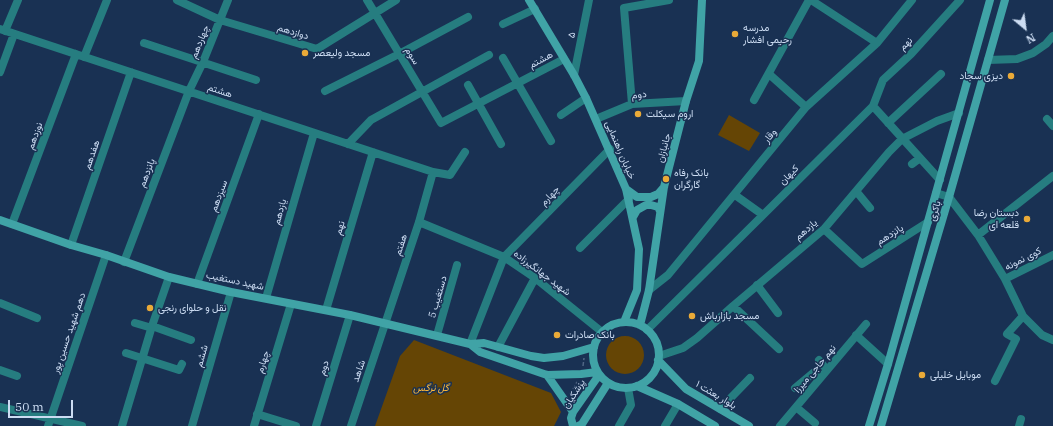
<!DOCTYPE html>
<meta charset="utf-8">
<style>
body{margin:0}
#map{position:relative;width:1053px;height:426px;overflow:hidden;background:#193153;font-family:"IBM Plex Serif",serif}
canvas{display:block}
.north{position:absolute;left:1005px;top:8px;width:40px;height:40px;-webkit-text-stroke:3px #193153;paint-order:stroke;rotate:151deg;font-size:11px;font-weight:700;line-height:16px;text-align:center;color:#ccdcf2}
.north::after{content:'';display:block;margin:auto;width:14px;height:18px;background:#ccdcf2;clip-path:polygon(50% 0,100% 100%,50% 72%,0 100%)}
.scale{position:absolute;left:8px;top:400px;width:65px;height:18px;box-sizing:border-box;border:2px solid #ccdcf2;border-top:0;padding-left:5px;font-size:12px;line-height:14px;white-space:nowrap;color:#ccdcf2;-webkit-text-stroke:3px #193153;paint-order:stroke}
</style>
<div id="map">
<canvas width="1053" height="426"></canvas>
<div class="north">N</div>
<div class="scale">50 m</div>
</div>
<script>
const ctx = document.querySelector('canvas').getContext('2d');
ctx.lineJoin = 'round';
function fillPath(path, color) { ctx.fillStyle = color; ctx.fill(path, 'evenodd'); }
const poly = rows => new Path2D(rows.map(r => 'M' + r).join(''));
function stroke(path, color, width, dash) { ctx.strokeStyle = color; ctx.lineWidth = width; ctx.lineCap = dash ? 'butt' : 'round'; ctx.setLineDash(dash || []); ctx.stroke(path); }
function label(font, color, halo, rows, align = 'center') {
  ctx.font = font + ' "IBM Plex Serif",Vazirmatn,serif'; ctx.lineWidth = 3; ctx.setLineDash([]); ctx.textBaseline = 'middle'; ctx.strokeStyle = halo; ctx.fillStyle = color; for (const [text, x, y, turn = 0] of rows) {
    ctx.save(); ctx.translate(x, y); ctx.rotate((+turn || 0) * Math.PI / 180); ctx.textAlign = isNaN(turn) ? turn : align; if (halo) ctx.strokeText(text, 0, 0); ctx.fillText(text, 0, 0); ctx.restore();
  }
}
fillPath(poly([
 [729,115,760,133,749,151,718,135],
 '606 355a19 19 0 1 1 38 0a19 19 0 1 1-38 0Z',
 [414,340,551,393,561,412,554,426,375,426,400,356]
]), '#654505');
stroke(poly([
 [583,366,584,358],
 [570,394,577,382]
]), '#506684', 1.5, [4, 2]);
stroke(poly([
 [177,0,220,20,317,49,396,0],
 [367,0,441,123,564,59],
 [811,0,877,43],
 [503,24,535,9],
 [0,29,433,172,450,175,465,152],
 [5,31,18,0],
 [144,43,256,80],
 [84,57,107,0],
 [503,58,551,141],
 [988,60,1017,59,1033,53,1046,44,1053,36],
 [0,72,14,34],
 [769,74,806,107],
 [574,75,589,0],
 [468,85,501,144],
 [325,91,399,54,468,17],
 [754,100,809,0],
 [632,104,624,8,669,0],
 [873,106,940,180],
 [561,115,586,98],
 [596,119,632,104,686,101],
 [1047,119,1053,126],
 [888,123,941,74],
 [348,144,371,120,489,55],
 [912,164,920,158],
 [856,191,870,208],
 [936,193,949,197,978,235,1005,279,1023,316,1042,335,1053,340],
 [735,195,763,215],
 [419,222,504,257,535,278,602,332],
 [12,224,76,54],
 [824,229,862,264,928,222],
 [978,235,1053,176],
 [71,245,131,72],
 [580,248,629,199],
 [124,262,189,91,203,62,228,0],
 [1005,279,1053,255],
 [197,284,259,114],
 [757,285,778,313],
 [649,290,668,275,806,107,877,43,912,0],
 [266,298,314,133],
 [0,303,37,318],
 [733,306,779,349],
 [326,310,373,152],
 [135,323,152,328],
 [152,326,191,340],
 [647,330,873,106,883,80,911,54,960,0],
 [437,335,457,265],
 [856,335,888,364],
 [470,344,504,257,610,149],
 [498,347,535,278],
 [126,353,179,370,182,364],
 [659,356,683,348,697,338,733,306,824,229,889,152,902,139,937,121,959,113],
 [819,360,827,370],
 [0,370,17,376],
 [995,381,1016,339,1007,334,1023,316],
 [795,388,813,373,819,379],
 [0,407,82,426],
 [796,407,815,423],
 [720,409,750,378],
 [257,414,296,426],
 [48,426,106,255],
 [122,426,152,326,169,277],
 [192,426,231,292],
 [254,426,291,304],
 [316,426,350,315],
 [351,426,419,222,433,172],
 [619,426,631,405,628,388],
 [665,426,678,404],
 [780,426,866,324],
 [1019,426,1021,419]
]), '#267d80', 8);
stroke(poly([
 [529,0,574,75,586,98,626,189,639,249,637,290,624,322],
 [626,189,637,197,651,197,658,194,664,187],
 [633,217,637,210,646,205,651,205,658,207,660,211],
 [0,220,71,245,106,255,169,277,231,292,350,315,470,344,484,343,531,356,544,358,563,356,594,347],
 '593 355a33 33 0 1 1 66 0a33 33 0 1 1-66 0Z',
 [640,325,649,290,664,187,686,101,699,61,702,0],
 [470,344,480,352,547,375,581,374,597,372],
 [658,360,686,389,749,426],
 [547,375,573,412],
 [637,386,678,404,715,426],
 [573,426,571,418,573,412,599,375],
 [578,426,582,424,608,383],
 [869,426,888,364,990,0],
 [881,426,949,197,1005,0]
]), '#40a3a6', 8);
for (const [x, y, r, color] of [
 [735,34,4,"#eaaa38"],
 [305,53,4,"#eaaa38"],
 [1011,76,4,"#eaaa38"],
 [638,114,4,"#eaaa38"],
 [666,179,4,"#eaaa38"],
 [1027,219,4,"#eaaa38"],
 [150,308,4,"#eaaa38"],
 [692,316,4,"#eaaa38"],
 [557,335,4,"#eaaa38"],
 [922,375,4,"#eaaa38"]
]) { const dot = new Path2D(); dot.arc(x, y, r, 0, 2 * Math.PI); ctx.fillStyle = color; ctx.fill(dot); stroke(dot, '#193153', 1.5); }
label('10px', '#ccdcf2', '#193153', [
 ["مدرسه",743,28],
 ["رحیمی افشار",743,40],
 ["مسجد ولیعصر",313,53],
 ["دیزى سجاد",1003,76,"right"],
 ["اروم سیکلت",646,114],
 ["بانک رفاه",674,173],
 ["گارگران",674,185],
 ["دبستان رضا",1019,213,"right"],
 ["قلعه ای",1019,225,"right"],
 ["نقل و حلوای رنجی",158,308],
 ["مسجد بازارباش",700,316],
 ["بانک صادرات",565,335],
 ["موبایل خلیلی",930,375]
], 'left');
label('10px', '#ccdcf2', '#193153', [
 ["دوازدهم",293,32,17],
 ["۵",572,35,-79],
 ["چهاردهم",200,42,-68],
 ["نهم",906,44,-45],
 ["سوم",412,56,59],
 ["هشتم",541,60,-28],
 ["هشتم",220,91,18],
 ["دوم",639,95,-7],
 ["نوزدهم",35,136,-70],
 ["وقار",770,136,-51],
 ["جانبازان",664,148,-75],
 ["خیابان راهنمایی",620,150,67],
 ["هفدهم",92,155,-71],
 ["پانزدهم",147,173,-69],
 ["کیهان",789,175,-45],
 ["سیزدهم",219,196,-70],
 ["چهارم",550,196,-46],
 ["باکری",935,211,-73],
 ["یازدهم",280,212,-74],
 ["نهم",340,228,-73],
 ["یازدهم",806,230,-41],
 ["پانزدهم",890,235,-32],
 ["هفتم",401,245,-72],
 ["کوی نمونه",1023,259,-27],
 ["شهید جهانگیرزاده",542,273,37],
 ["شهید دستغیب",235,281,12],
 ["دستغیب 5",438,297,-74],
 ["دهم شهید حسین پور",69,333,-71],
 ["ششم",202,356,-74],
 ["چهارم",263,362,-73],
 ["دوم",324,368,-73],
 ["نهم حاجی میرزا",815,369,-50],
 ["شاهد",359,371,-71],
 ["پزشکیان",574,394,-57],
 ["بلوار بعثت ۱",716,395,31]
]);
label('italic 10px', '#feb93c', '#193153', [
 ["گل نرگس",431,388]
]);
</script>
